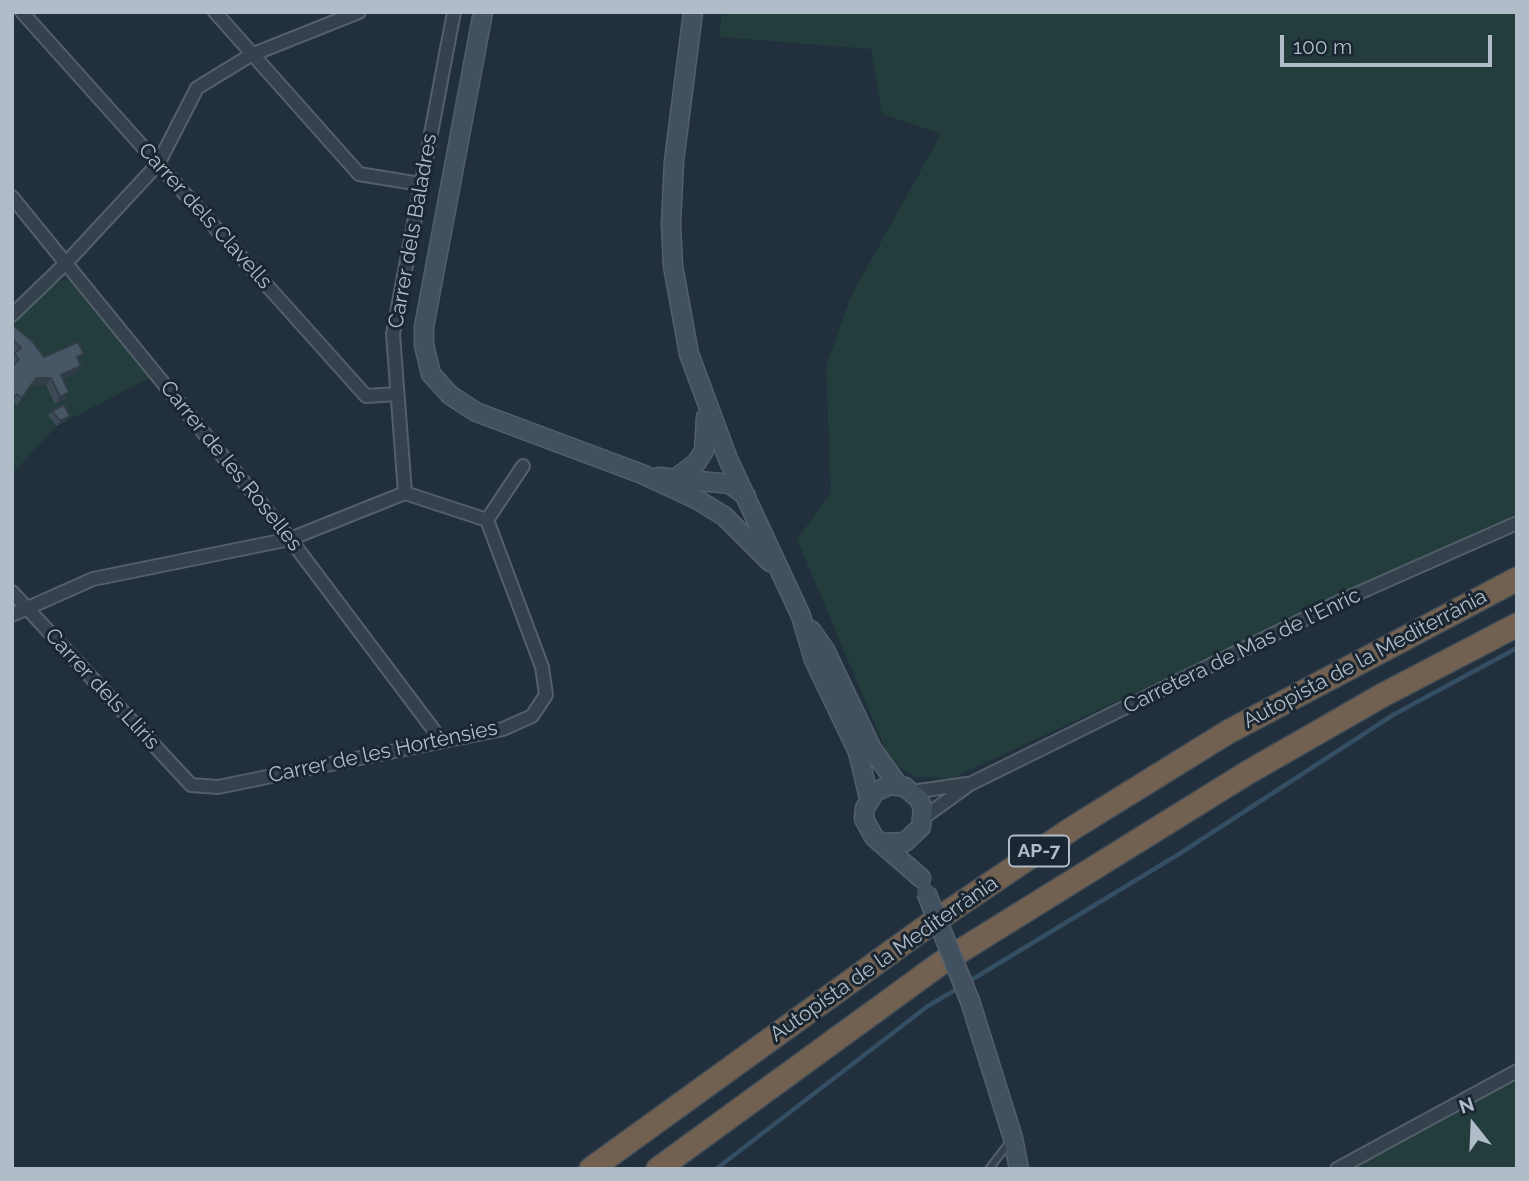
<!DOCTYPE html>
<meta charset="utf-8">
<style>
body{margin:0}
#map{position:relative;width:1529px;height:1181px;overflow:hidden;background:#21303c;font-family:Raleway,sans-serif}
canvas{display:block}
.frame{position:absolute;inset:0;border:14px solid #b0bcc8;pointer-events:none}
.north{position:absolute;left:1438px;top:1090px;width:70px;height:70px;-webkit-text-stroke:5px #1a2631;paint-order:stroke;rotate:342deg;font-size:19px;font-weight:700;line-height:28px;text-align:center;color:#b0bcc8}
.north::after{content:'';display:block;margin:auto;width:24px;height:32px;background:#b0bcc8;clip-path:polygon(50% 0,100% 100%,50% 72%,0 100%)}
.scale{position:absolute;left:1280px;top:35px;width:212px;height:32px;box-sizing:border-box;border:4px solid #b0bcc8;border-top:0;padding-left:9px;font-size:21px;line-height:24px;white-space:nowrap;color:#b0bcc8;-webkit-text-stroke:5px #1a2631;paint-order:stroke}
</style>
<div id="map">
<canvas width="1529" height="1181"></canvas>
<div class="frame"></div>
<div class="north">N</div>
<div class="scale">100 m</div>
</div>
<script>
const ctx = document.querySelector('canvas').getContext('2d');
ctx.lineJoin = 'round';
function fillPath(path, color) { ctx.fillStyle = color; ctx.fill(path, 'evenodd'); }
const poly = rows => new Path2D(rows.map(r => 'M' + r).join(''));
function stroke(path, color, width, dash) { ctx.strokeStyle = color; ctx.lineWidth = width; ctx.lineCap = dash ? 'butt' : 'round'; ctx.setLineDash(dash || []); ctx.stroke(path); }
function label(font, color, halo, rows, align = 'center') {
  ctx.font = font + ' Raleway,sans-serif'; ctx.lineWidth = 6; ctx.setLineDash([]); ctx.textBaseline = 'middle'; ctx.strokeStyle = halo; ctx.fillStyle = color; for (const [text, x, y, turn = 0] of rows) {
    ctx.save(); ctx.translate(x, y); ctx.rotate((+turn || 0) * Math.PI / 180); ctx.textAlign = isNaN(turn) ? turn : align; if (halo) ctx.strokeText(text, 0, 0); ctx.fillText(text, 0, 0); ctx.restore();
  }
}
fillPath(poly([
 [722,12,1517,12,1517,514,953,778,914,777,890,760,797,539,831,493,826,366,851,296,941,134,882,114,871,49,719,37],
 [63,280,71,281,151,377,57,426,12,474,12,324,56,282],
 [1517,1074,1517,1169,1333,1169]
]), '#233d3d');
stroke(poly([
 [968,982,1179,854,1393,715,1517,648],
 [716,1169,928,1006,960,987]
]), '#344e64', 4.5);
const service = poly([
 [989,1169,1009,1143]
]);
const minor = poly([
 [22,12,366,396,397,394],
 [215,12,359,174,420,184],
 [12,197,290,539,442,741],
 [12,315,67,262,158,164,197,88,251,55,359,12],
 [405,493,393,334,454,12],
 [487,520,523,466],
 [12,592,191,785,218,787,503,729,532,716,546,695,542,667,487,520],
 [12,615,93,579,290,539,405,493,487,520],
 [912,792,966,784],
 [923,818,970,784,1345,599,1517,523],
 [1337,1169,1517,1071]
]);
const secondary = poly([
 [483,12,424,327,424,345,431,374,450,395,476,412,642,474,698,500,724,516,770,562],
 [693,12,674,161,671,224,673,266,689,354,728,459,801,616,814,660,858,752,869,798],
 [659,477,730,484,746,496],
 [675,479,696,463,704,451,706,417],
 [811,630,825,650,872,749,898,785],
 [883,843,905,842,921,827,923,808,919,799,905,787,890,785,875,792,865,808,864,819,874,837,921,878],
 [970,1001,1013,1138,1019,1169]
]);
const motorway = poly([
 [591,1169,923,929,1073,828,1228,732,1517,579],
 [658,1169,941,963,1247,773,1383,695,1517,625]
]);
stroke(service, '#535f6a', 10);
stroke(minor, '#535f6a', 16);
stroke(secondary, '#535f6a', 21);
stroke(motorway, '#404c57', 26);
stroke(service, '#35414c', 6);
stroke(minor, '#35414c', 12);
stroke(secondary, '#42515f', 18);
stroke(motorway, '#726151', 23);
const secondaryBridge = poly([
 [926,892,970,1001]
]);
stroke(secondaryBridge, '#535f6a', 21, []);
stroke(secondaryBridge, '#42515f', 18);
fillPath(poly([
 [12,327,44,357,79,361,76,373,63,379,69,392,65,399,55,404,46,385,31,385,17,405,12,401,12,356,14,353,12,351],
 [52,411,70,416,67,420,57,426,48,416]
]), '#3d4b57');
fillPath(poly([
 [81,366,76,373,56,382,61,375],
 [36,378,51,378,46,385,31,385,17,405],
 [69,392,65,399,55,404,60,397],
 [70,416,67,420,57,426,60,421]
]), '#323d47');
const building = poly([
 [12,327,15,327,32,341,44,357,78,342,84,354,77,357,81,366,61,375,69,392,60,397,51,378,36,378,22,398,17,394,12,400,12,378,14,376,12,375,12,366,19,360,14,353,21,348,12,339,12,327],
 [64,405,70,416,60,421,52,411,64,405]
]);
fillPath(building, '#475765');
stroke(building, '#323d47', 2);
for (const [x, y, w] of [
 [1039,851,60]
]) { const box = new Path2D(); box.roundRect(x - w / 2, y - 15.5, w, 31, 5); ctx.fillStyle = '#1a2631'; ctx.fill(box); stroke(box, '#b0bcc8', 2); }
label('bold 19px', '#b0bcc8', null, [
 ["AP-7",1039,851]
]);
label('21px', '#b0bcc8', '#1a2631', [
 ["Carrer dels Clavells",205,216,48],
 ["Carrer dels Baladres",413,231,-80],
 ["Carrer de les Roselles",231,466,51],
 ["Carretera de Mas de l'Enric",1242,651,-26],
 ["Autopista de la Mediterrània",1365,659,-28],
 ["Carrer dels Lliris",102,689,47],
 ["Carrer de les Hortènsies",383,752,-12],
 ["Autopista de la Mediterrània",884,959,-35]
]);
</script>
